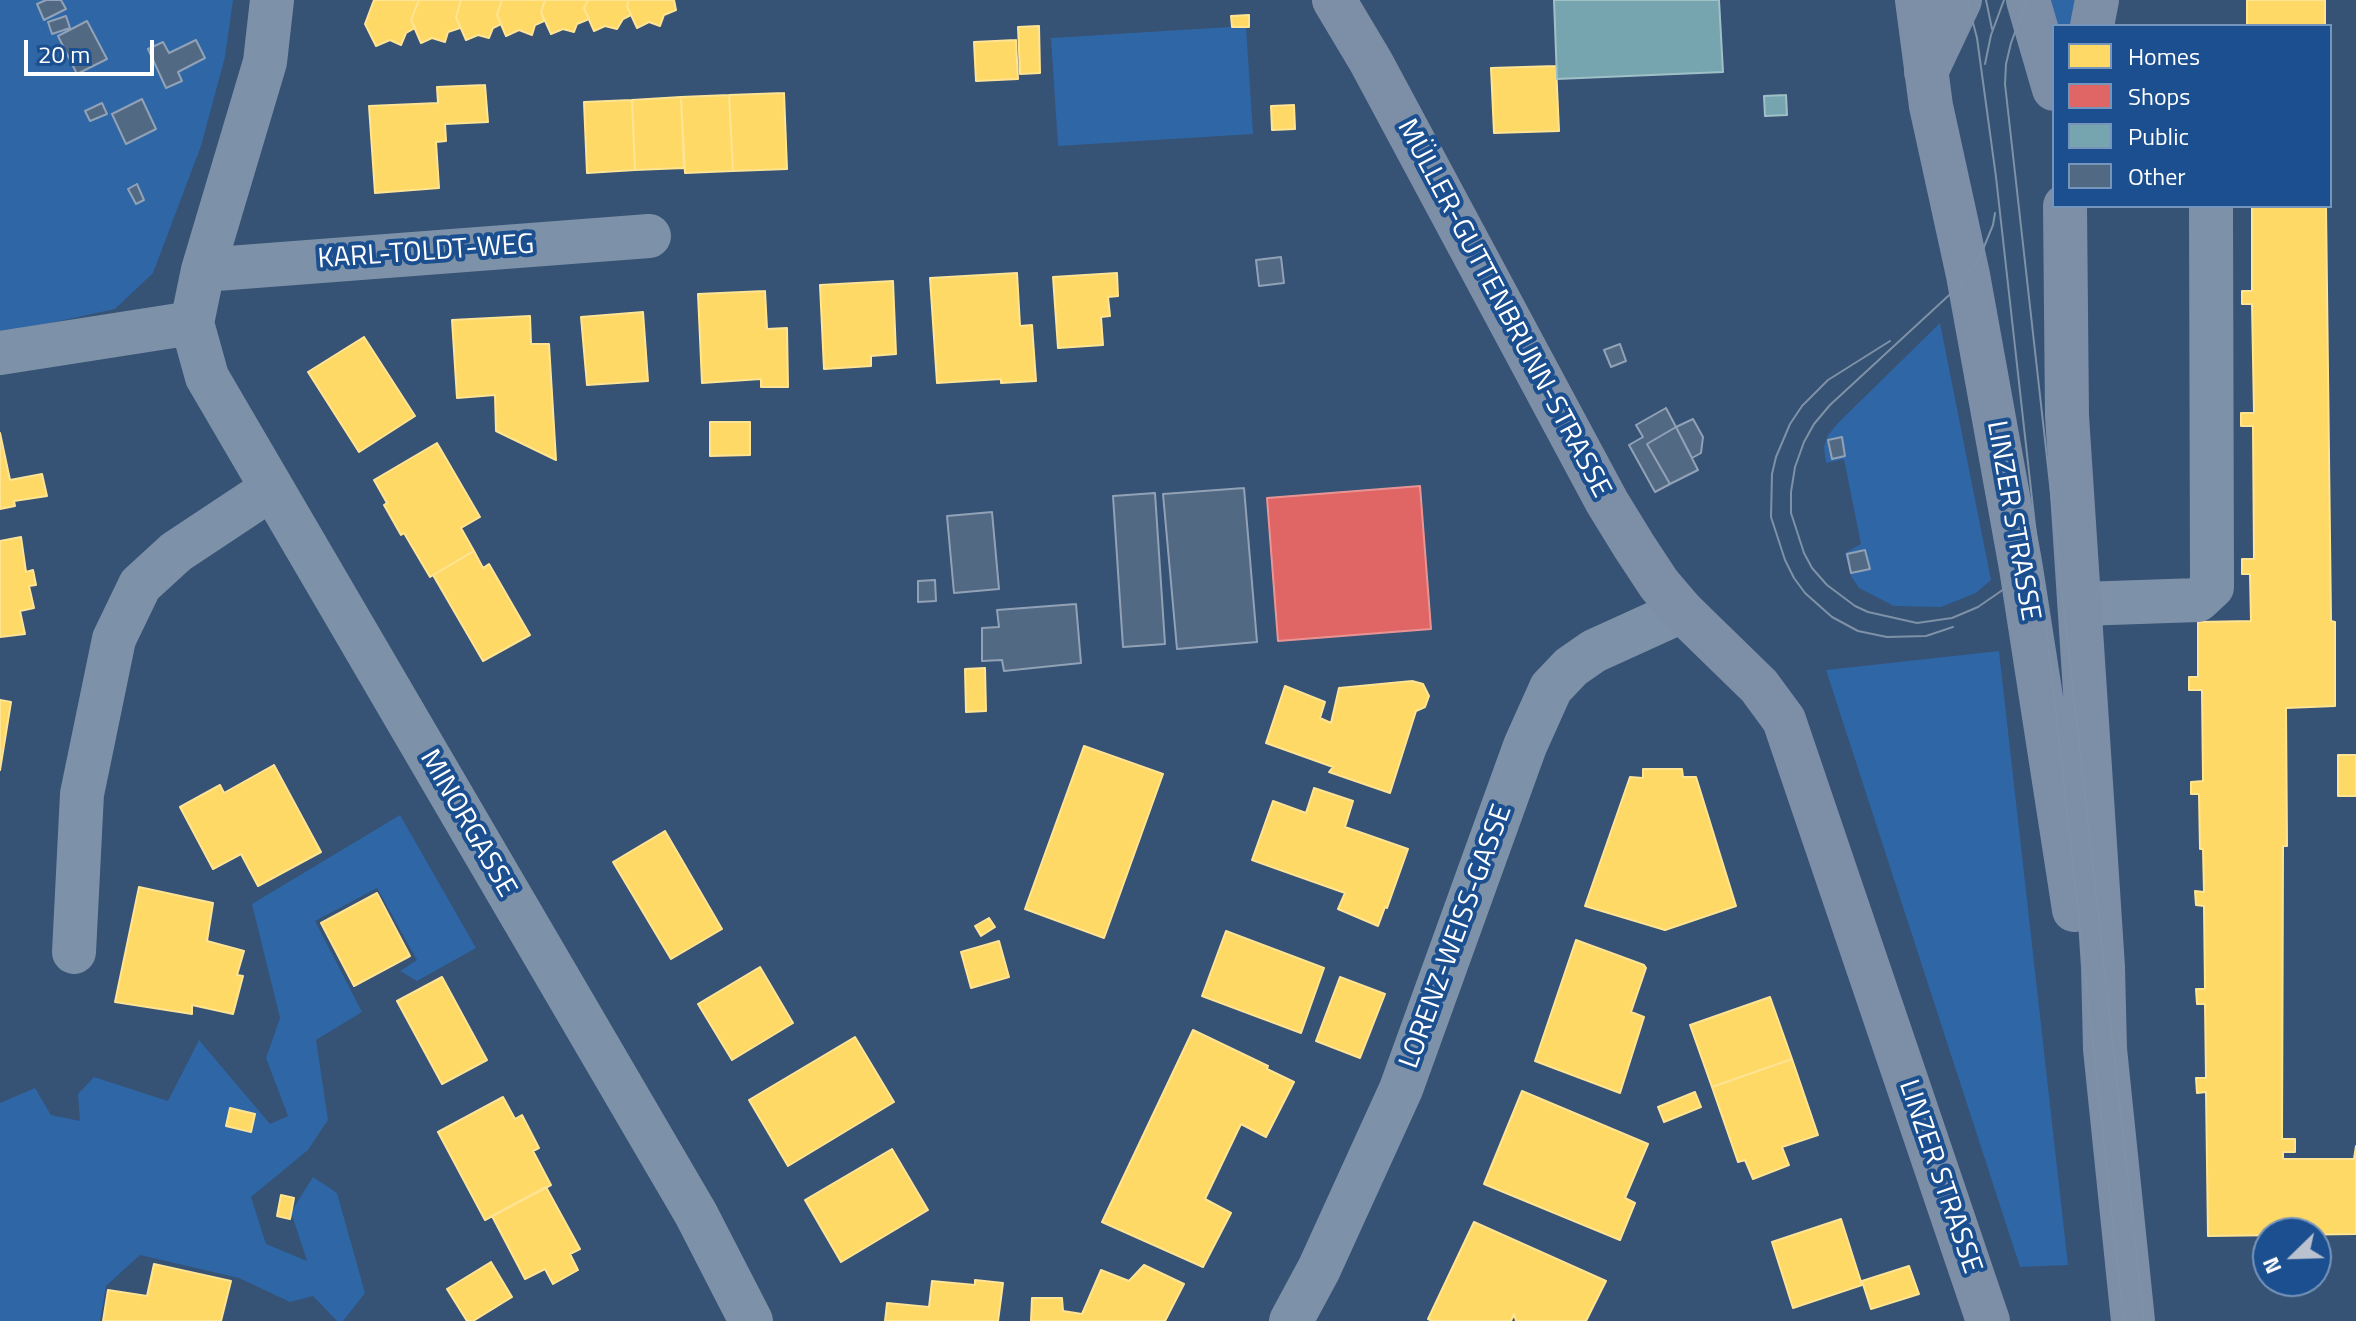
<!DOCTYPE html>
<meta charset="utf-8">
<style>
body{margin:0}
#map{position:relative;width:2356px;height:1321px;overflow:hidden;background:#365274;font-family:"Titillium Web",sans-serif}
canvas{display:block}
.legend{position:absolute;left:2052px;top:24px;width:280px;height:184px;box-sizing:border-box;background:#1b4f8f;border:2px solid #7695bc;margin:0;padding:10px 14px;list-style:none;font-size:24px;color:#fff}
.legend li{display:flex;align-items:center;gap:16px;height:40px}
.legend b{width:40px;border:2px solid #7695bc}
.north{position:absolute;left:2252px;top:1217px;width:80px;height:80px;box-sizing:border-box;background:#1b4f8f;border:2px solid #7695bc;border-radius:50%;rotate:247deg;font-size:22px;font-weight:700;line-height:32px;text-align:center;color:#fff}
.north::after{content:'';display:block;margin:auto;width:28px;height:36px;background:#b9c2ce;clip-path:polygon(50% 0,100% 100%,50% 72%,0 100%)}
.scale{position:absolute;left:24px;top:40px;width:130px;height:36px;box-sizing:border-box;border:4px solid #fff;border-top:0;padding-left:10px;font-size:24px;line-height:28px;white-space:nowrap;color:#fff;-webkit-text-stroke:6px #1b4f8f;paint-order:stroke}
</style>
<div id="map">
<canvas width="2356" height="1321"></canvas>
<ul class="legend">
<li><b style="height:22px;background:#ffd966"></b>Homes</li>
<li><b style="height:22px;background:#e06666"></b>Shops</li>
<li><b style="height:22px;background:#76a5af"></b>Public</li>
<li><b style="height:22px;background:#526984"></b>Other</li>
</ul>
<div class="north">N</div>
<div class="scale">20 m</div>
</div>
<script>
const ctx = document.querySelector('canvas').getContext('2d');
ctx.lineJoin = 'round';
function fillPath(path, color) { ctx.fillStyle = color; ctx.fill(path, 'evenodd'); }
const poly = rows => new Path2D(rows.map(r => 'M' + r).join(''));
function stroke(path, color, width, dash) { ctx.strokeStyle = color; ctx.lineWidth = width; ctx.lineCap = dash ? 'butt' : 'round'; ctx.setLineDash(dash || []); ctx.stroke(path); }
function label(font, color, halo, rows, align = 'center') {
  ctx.font = font + ' "Titillium Web",sans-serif'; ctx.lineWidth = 8; ctx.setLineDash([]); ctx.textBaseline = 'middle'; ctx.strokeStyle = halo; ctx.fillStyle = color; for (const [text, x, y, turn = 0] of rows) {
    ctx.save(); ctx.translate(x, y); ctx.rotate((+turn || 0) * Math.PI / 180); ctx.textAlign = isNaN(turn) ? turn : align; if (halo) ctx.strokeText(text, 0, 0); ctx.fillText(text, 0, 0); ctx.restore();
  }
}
fillPath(poly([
 [0,0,233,0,225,57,201,146,153,273,115,309,0,334],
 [2040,0,2082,0,2079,26,2054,26],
 [1246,26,1253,134,1058,146,1051,38],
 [1940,323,1991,580,1976,593,1941,607,1894,606,1859,588,1851,576,1845,553,1861,544,1844,459,1826,463,1824,447,1828,435,1838,423],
 [1999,651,2068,1265,2020,1267,1826,670],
 [400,815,476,948,417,981,400,971,417,960,377,888,315,921,362,1012,316,1040,328,1120,308,1150,251,1197,266,1244,307,1261,291,1212,313,1177,337,1193,365,1293,343,1321,337,1321,313,1296,290,1302,239,1278,140,1255,106,1286,100,1321,0,1321,0,1103,35,1088,51,1115,80,1121,78,1094,94,1077,168,1101,199,1040,270,1124,288,1116,266,1058,280,1018,252,904]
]), '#2f66a5');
const homes = poly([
 [374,0,419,0,411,20,415,28,406,33,401,45,390,40,376,46,365,24,374,0],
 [419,0,461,0,456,17,460,28,448,32,445,42,432,38,421,43,411,20,419,0],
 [461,0,502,0,497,15,501,24,493,28,489,38,478,35,466,40,456,17,461,0],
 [502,0,545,0,541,12,544,21,535,25,532,35,519,30,506,36,497,15,502,0],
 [545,0,588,0,584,8,589,19,577,24,574,32,563,29,551,34,541,12,545,0],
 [588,0,629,0,627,6,631,15,623,19,617,29,605,26,594,31,584,8,588,0],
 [629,0,674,0,676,10,664,15,660,26,649,22,637,28,627,6,629,0],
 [2247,0,2325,0,2325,26,2247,26,2247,0],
 [1249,15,1249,27,1232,27,1231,16,1249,15],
 [1039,26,1040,73,1020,74,1018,27,1039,26],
 [1016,40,1018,79,976,81,974,42,1016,40],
 [1556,66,1559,131,1494,133,1491,68,1556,66],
 [485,85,488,122,445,124,446,141,436,142,439,188,375,193,369,106,438,103,437,87,485,85],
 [784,93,787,169,733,171,729,95,784,93],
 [729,95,733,171,685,173,681,97,729,95],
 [681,97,684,168,635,170,632,100,681,97],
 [632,100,635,170,587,173,584,102,632,100],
 [1294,105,1295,129,1272,130,1271,106,1294,105],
 [2252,206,2326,206,2331,621,2335,622,2335,706,2286,708,2287,846,2283,846,2282,1139,2295,1139,2295,1152,2283,1152,2283,1159,2354,1159,2356,1146,2356,1234,2208,1236,2206,1092,2197,1093,2196,1078,2206,1078,2205,1004,2197,1004,2196,989,2205,989,2204,906,2196,905,2195,891,2204,892,2203,849,2200,849,2199,794,2191,794,2191,782,2203,781,2202,690,2189,690,2189,677,2198,677,2198,622,2251,621,2250,574,2242,574,2242,559,2254,559,2253,426,2241,426,2241,413,2254,413,2252,304,2242,304,2242,291,2252,291,2252,206],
 [1017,273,1020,326,1032,325,1036,381,1001,383,1001,379,937,383,930,278,1017,273],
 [1117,273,1118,296,1108,297,1110,316,1101,317,1103,345,1058,348,1053,277,1117,273],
 [893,281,896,354,871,356,871,366,824,369,820,285,893,281],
 [765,291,767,329,787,328,788,387,761,387,761,379,702,383,698,294,765,291],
 [643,312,648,381,587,385,581,317,643,312],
 [530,316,531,344,549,344,556,460,496,431,495,395,457,398,452,320,530,316],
 [364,337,415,416,359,452,308,372,364,337],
 [710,422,750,422,750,455,710,456,710,422],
 [0,433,10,480,42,474,47,496,14,501,15,506,0,509,0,433],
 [437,443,480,517,461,528,474,551,430,577,404,533,401,535,384,505,387,503,374,480,437,443],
 [21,537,26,572,33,570,36,585,29,586,34,608,20,611,25,634,0,637,0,541,21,537],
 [474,551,483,568,489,564,530,635,483,661,433,575,474,551],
 [985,668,986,711,966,712,965,669,985,668],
 [1412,681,1423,684,1429,696,1425,707,1416,711,1390,793,1329,772,1333,767,1266,743,1285,686,1325,702,1320,718,1331,723,1339,688,1412,681],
 [0,700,11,702,0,770,0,700],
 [1084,746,1163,774,1104,938,1025,909,1084,746],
 [2338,755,2356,755,2356,796,2338,796,2338,755],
 [274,765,321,852,258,886,241,854,213,869,180,807,220,785,224,793,274,765],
 [1643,769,1682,769,1683,777,1696,777,1736,906,1665,930,1585,906,1630,777,1643,778,1643,769],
 [1314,788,1353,801,1345,827,1408,849,1387,908,1385,907,1378,926,1338,909,1345,893,1252,860,1273,801,1306,813,1314,788],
 [665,831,722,929,671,959,613,862,665,831],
 [139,887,213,903,207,941,244,951,237,975,243,976,233,1014,192,1005,192,1014,115,1002,139,887],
 [377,893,410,956,354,986,321,923,377,893],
 [989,918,995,927,981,936,975,926,989,918],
 [1226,931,1324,968,1301,1033,1202,996,1226,931],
 [1576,940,1644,965,1646,968,1631,1012,1644,1017,1620,1093,1535,1061,1576,940],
 [999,941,1009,977,971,988,961,952,999,941],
 [760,967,793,1023,732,1060,698,1004,760,967],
 [442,977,487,1060,442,1084,397,1001,442,977],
 [1340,977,1385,994,1360,1058,1316,1041,1340,977],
 [1770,997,1792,1059,1712,1087,1690,1025,1770,997],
 [1193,1030,1268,1066,1267,1069,1294,1082,1266,1137,1241,1124,1205,1199,1231,1213,1203,1267,1102,1222,1193,1030],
 [855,1037,894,1102,788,1166,749,1100,855,1037],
 [1792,1059,1818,1135,1782,1147,1789,1165,1753,1179,1745,1160,1738,1162,1712,1087,1792,1059],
 [1522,1091,1648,1144,1625,1198,1635,1203,1620,1240,1484,1184,1522,1091],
 [1695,1092,1701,1107,1664,1122,1658,1107,1695,1092],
 [503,1097,515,1119,522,1115,539,1148,533,1151,551,1185,485,1220,438,1132,503,1097],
 [230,1108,255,1114,251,1132,226,1126,230,1108],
 [892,1149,928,1210,841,1262,805,1200,892,1149],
 [546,1187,580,1249,570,1254,578,1270,553,1284,545,1269,525,1279,492,1216,546,1187],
 [281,1195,294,1198,290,1219,277,1216,281,1195],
 [1841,1219,1862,1285,1793,1308,1772,1242,1841,1219],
 [1474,1222,1606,1281,1586,1321,1516,1321,1514,1314,1511,1321,1432,1321,1428,1319,1474,1222],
 [491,1262,512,1297,473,1321,467,1321,447,1289,491,1262],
 [154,1264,231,1281,221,1321,103,1321,108,1290,147,1296,154,1264],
 [1144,1265,1184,1284,1165,1321,1031,1321,1032,1298,1062,1298,1063,1311,1082,1314,1101,1270,1129,1281,1144,1265],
 [1909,1266,1919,1294,1871,1309,1862,1281,1909,1266],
 [975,1280,1003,1283,998,1321,885,1321,887,1303,929,1307,932,1281,975,1285,975,1280]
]);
fillPath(homes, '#ffd966');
stroke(homes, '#ffe494', 2);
const shops = poly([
 [1420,486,1431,629,1278,641,1267,498,1420,486]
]);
fillPath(shops, '#e06666');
stroke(shops, '#e99494', 2);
const public = poly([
 [1554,0,1719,0,1723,72,1557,79,1554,0],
 [1786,95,1787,115,1765,116,1764,96,1786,95]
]);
fillPath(public, '#76a5af');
stroke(public, '#9fc0c7', 2);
const building = poly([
 [46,0,61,0,66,9,44,20,37,4,46,0],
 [66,16,70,28,52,34,48,22,66,16],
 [87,21,107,59,77,74,58,36,87,21],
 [196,40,205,58,178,72,182,81,166,88,148,49,163,42,169,53,196,40],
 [142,99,156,129,126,144,112,114,142,99],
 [102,103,107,114,90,121,85,111,102,103],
 [137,184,144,200,136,204,128,189,137,184],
 [1281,257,1284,283,1259,286,1256,260,1281,257],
 [1620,344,1626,361,1611,367,1604,350,1620,344],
 [1666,408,1676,427,1647,444,1670,484,1655,492,1629,445,1643,437,1636,425,1666,408],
 [1693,419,1703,437,1701,453,1692,458,1676,427,1693,419],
 [1676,427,1698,470,1670,484,1647,444,1676,427],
 [1842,437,1845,456,1832,459,1828,440,1842,437],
 [1244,488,1257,642,1177,649,1163,494,1244,488],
 [1155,493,1165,644,1123,647,1113,496,1155,493],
 [992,512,999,589,954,593,947,516,992,512],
 [1865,550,1870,569,1851,573,1847,554,1865,550],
 [935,580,936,601,918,602,918,581,935,580],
 [1076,604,1081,663,1004,671,1002,660,982,661,982,628,999,627,997,610,1076,604]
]);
fillPath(building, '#526984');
stroke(building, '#92a2b6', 2);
stroke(poly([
 [272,0,265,62,203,270,192,323,207,377,696,1214,751,1321],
 [203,270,649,236],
 [0,353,192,323],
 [2081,604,2198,600,2212,587,2211,206],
 [74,952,82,794,114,639,140,585,176,552,271,489],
 [1291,1321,1319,1269,1401,1089,1525,746,1551,688,1571,667,1594,651,1682,611]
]), '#7d92a8', 44);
stroke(poly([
 [1334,0,1371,62,1607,502,1634,546,1659,584,1682,611,1759,686,1784,720,1988,1321],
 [1917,0,1931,106,1968,275,2021,568,2074,910],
 [2028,0,2054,89],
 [2092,26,2097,0],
 [1926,72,1960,0],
 [2065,206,2067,416,2103,967,2105,1049,2133,1321]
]), '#7d8ea7', 44);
stroke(poly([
 [1967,0,1977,38,1996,177,2124,1321],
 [1986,0,1992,29],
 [2027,0,2011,43,2006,64,2005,84,2144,1321],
 [1985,64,1991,35,2004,0],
 [1995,213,1993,225,1979,259,1959,286,1830,405,1814,424,1804,442,1795,467,1791,492,1791,513,1804,553,1812,568,1827,585,1855,606,1868,612,1917,623,1952,618,1978,607,2004,589,2013,580,2037,540],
 [1890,341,1828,380,1802,406,1790,424,1776,457,1772,474,1771,517,1785,560,1794,578,1805,593,1832,617,1858,631,1887,637,1926,636,1953,627]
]), '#7e92a7', 2);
label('28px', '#fff', '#1b4f8f', [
 ["KARL-TOLDT-WEG",426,253,-4],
 ["MÜLLER-GUTTENBRUNN-STRASSE",1503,309,62],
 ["LINZER STRASSE",2012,521,80],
 ["MINORGASSE",467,824,60],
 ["LORENZ-WEISS-GASSE",1457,937,-70],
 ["LINZER STRASSE",1939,1177,71]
]);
</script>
